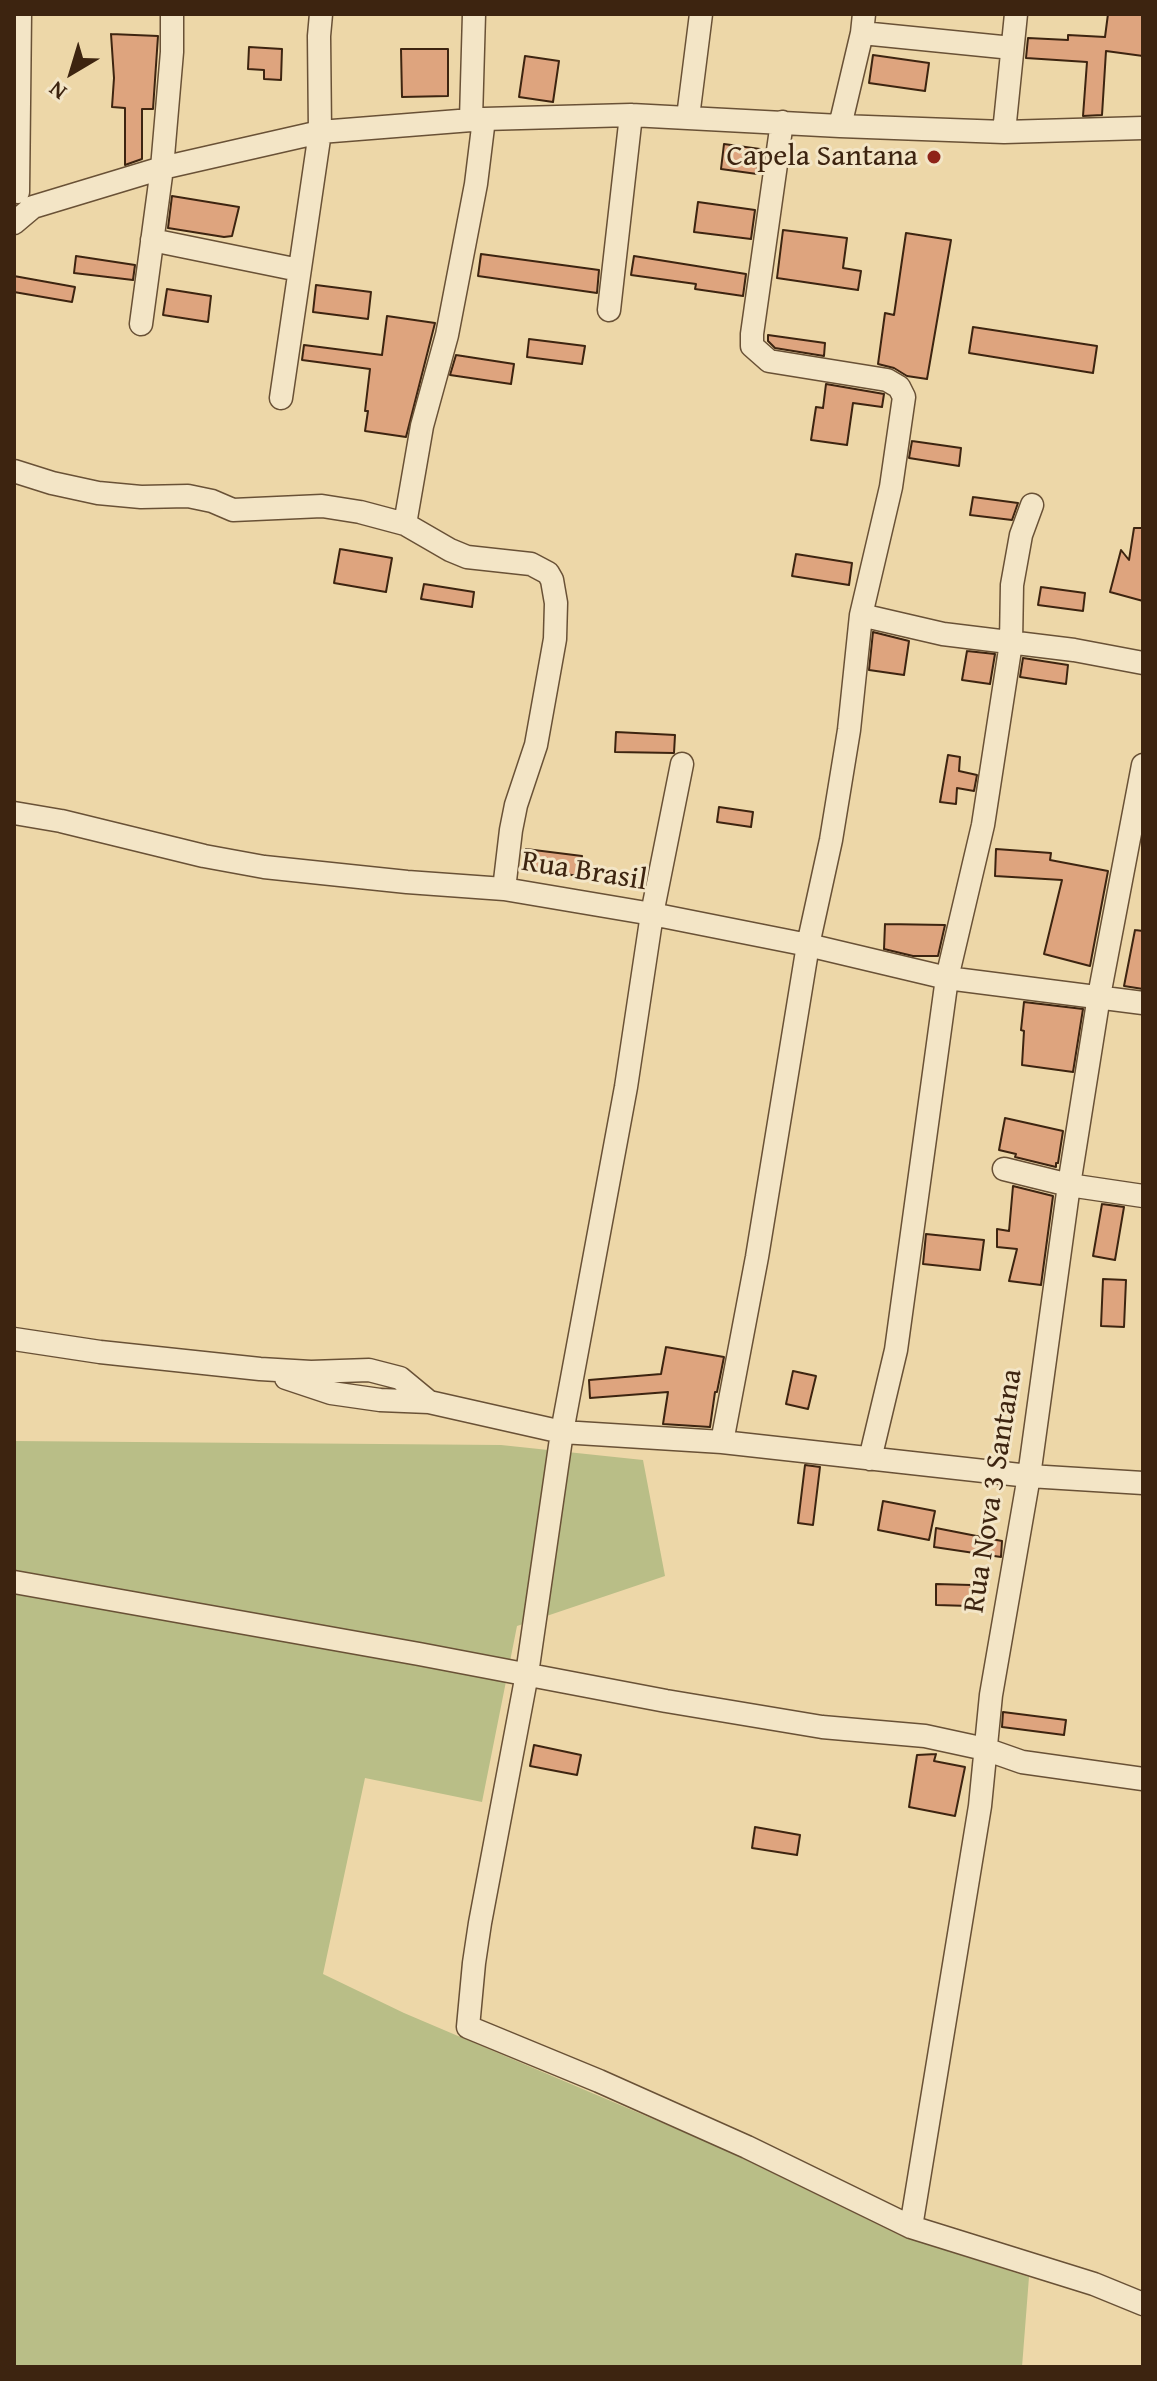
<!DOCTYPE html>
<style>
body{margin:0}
#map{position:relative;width:1157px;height:2381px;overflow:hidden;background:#edd7a8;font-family:"Gentium Book Plus",serif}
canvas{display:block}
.frame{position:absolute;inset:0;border:16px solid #3d2410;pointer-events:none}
.north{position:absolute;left:32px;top:32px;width:80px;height:80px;-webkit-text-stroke:6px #f3e5c6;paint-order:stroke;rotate:218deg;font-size:22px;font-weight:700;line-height:32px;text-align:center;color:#3d2410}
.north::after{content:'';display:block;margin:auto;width:28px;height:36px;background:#3d2410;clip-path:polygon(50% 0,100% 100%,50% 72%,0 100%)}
</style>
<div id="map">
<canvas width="1157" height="2381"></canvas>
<div class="frame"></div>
<div class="north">N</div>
</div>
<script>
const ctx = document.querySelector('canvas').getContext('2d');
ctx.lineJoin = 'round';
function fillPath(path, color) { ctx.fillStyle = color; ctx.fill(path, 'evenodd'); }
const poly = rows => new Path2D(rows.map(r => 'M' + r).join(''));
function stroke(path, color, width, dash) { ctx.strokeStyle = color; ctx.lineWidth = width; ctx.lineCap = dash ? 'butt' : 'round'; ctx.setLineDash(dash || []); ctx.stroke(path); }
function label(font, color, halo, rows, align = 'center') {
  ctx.font = font + ' "Gentium Book Plus",serif'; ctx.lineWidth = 6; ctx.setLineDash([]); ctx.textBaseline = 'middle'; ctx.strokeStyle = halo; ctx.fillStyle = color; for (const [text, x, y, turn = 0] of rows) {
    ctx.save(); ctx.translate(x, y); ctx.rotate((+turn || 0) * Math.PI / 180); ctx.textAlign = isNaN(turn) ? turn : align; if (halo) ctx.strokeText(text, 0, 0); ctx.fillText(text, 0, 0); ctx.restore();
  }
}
fillPath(poly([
 [14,1441,501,1445,643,1460,665,1576,517,1626,482,1802,365,1778,323,1974,404,2013,719,2147,901,2236,1029,2277,1022,2367,14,2367]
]), '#b9be87');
const building = poly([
 [1108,14,1143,14,1143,56,1106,51,1102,115,1083,116,1087,62,1026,58,1028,38,1068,40,1068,35,1105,37,1108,14],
 [111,34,158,36,153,109,142,109,142,159,125,165,125,108,112,107,114,78,111,34],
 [249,47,282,49,281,80,264,79,264,70,248,69,249,47],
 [401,49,448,49,448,96,402,97,401,49],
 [873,55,929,63,925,91,869,83,873,55],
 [525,56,559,61,553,102,519,97,525,56],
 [724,144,760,149,757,174,721,169,724,144],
 [172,196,239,207,232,236,224,237,168,228,172,196],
 [698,202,755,210,751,239,694,232,698,202],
 [783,230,847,238,843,268,861,271,858,290,777,278,783,230],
 [906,233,951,240,927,379,907,376,894,368,878,364,885,313,894,315,906,233],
 [481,254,599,270,597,293,478,276,481,254],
 [76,256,135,265,133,280,74,273,76,256],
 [634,256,746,274,743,296,695,289,696,284,631,275,634,256],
 [14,276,75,287,72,302,14,292,14,276],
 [316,285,371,292,368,319,313,312,316,285],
 [167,289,211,296,208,322,163,315,167,289],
 [387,316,435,323,406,437,365,431,368,411,365,411,370,369,302,360,304,345,382,355,387,316],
 [973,327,1097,346,1093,373,969,353,973,327],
 [768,335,825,343,824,356,775,348,768,341,768,335],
 [529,339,585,346,582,364,527,357,529,339],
 [456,355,514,364,511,384,450,375,456,355],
 [826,384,884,394,882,407,853,403,847,445,811,440,816,407,823,408,826,384],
 [912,441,961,448,959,466,909,458,912,441],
 [973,497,1018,503,1012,520,970,515,973,497],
 [1134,528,1143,528,1143,601,1110,592,1121,550,1129,560,1134,528],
 [340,549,392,558,386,592,334,583,340,549],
 [796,554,852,563,849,585,792,576,796,554],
 [424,584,474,592,472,607,421,599,424,584],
 [1041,587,1085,593,1083,611,1038,605,1041,587],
 [873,632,909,641,904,675,869,670,873,632],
 [967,651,995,654,990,684,962,680,967,651],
 [1023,658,1068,665,1066,684,1020,677,1023,658],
 [616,732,675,735,674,753,615,752,616,732],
 [948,755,960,757,959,771,977,775,974,791,957,788,956,804,940,802,948,755],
 [719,807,753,812,751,827,717,822,719,807],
 [526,849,582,856,579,876,523,868,526,849],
 [996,849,1051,853,1050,860,1108,871,1090,966,1044,954,1062,880,995,876,996,849],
 [885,924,945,925,938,956,913,956,884,949,885,924],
 [1135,930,1143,931,1143,989,1124,986,1135,930],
 [1024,1002,1083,1009,1073,1072,1022,1065,1024,1031,1021,1030,1024,1002],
 [1005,1118,1063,1131,1058,1163,1056,1163,1056,1167,1015,1157,1016,1154,999,1150,1005,1118],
 [1013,1186,1053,1196,1041,1285,1009,1281,1017,1249,997,1247,997,1229,1009,1231,1013,1186],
 [1102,1204,1124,1207,1115,1260,1093,1256,1102,1204],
 [926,1234,984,1240,980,1270,923,1264,926,1234],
 [1103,1279,1126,1280,1124,1327,1101,1326,1103,1279],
 [666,1347,724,1357,717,1392,715,1392,710,1427,663,1424,668,1392,590,1398,589,1380,661,1374,666,1347],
 [793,1371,816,1376,808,1409,786,1404,793,1371],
 [805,1465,820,1467,813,1525,798,1523,805,1465],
 [883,1501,935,1511,929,1540,878,1530,883,1501],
 [936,1528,1002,1541,1001,1557,934,1547,936,1528],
 [936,1584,971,1585,970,1606,936,1605,936,1584],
 [1003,1712,1066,1720,1064,1735,1002,1727,1003,1712],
 [534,1745,581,1755,577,1775,530,1766,534,1745],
 [936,1754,934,1761,965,1767,955,1816,909,1807,917,1755,936,1754],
 [755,1827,800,1835,797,1855,752,1848,755,1827]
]);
fillPath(building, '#dea47e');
stroke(building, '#3d2410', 2);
const street = poly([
 [862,33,1012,48],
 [688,117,701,14],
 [471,119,474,14],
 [840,126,862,33,864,14],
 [1004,132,1016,14],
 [18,192,20,14],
 [14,223,33,207,162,168,320,132,484,119,631,115,840,126,1004,132,1143,128],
 [152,240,299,270],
 [609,310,631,115],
 [141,324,162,168,172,52,172,14],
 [281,398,320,132,319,36,321,14],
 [14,471,52,483,98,493,141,497,188,496,212,501,233,510,322,506,360,512,405,524,450,550,467,557,531,564,548,573,552,580,556,603,555,639,536,745,516,805,511,830,504,889],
 [405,524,422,426,447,335,476,184,484,119],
 [861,615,943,634,1074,650,1143,663],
 [682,764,652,914,626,1087,562,1432,527,1674,480,1923,474,1963,468,2027,599,2081,747,2147,911,2227,1094,2284,1143,2304],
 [14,813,61,821,204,856,264,867,407,882,504,889,652,914,808,945,947,978,1143,1003],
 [1004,1169,1069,1185,1143,1196],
 [14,1339,100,1352,260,1369,311,1372,369,1370,400,1378,429,1402,562,1432,722,1442,1029,1476,1143,1483],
 [286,1378,331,1393,380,1400,429,1402],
 [722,1442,757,1257,808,945,831,840,849,730,861,615,891,487,904,397,899,387,887,380,769,361,752,346,752,334,782,122],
 [870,1459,896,1350,947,978,983,825,1011,643,1012,585,1021,535,1032,505],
 [14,1582,419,1654,666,1701,822,1727,925,1736,985,1749,1022,1762,1143,1779],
 [911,2227,980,1806,991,1695,1029,1476,1069,1185,1099,996,1143,765]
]);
stroke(street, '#695136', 25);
stroke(street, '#f3e5c6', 22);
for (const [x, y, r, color] of [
 [934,157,8,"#8f2418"]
]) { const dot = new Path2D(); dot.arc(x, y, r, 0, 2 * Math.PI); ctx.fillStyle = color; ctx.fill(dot); stroke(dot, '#f3e5c6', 3); }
label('30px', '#3d2410', '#f3e5c6', [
 ["Capela Santana",918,157]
], 'right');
label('30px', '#3d2410', '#f3e5c6', [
 ["Rua Brasil",584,872,9],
 ["Rua Nova 3 Santana",994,1491,-81]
]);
</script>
